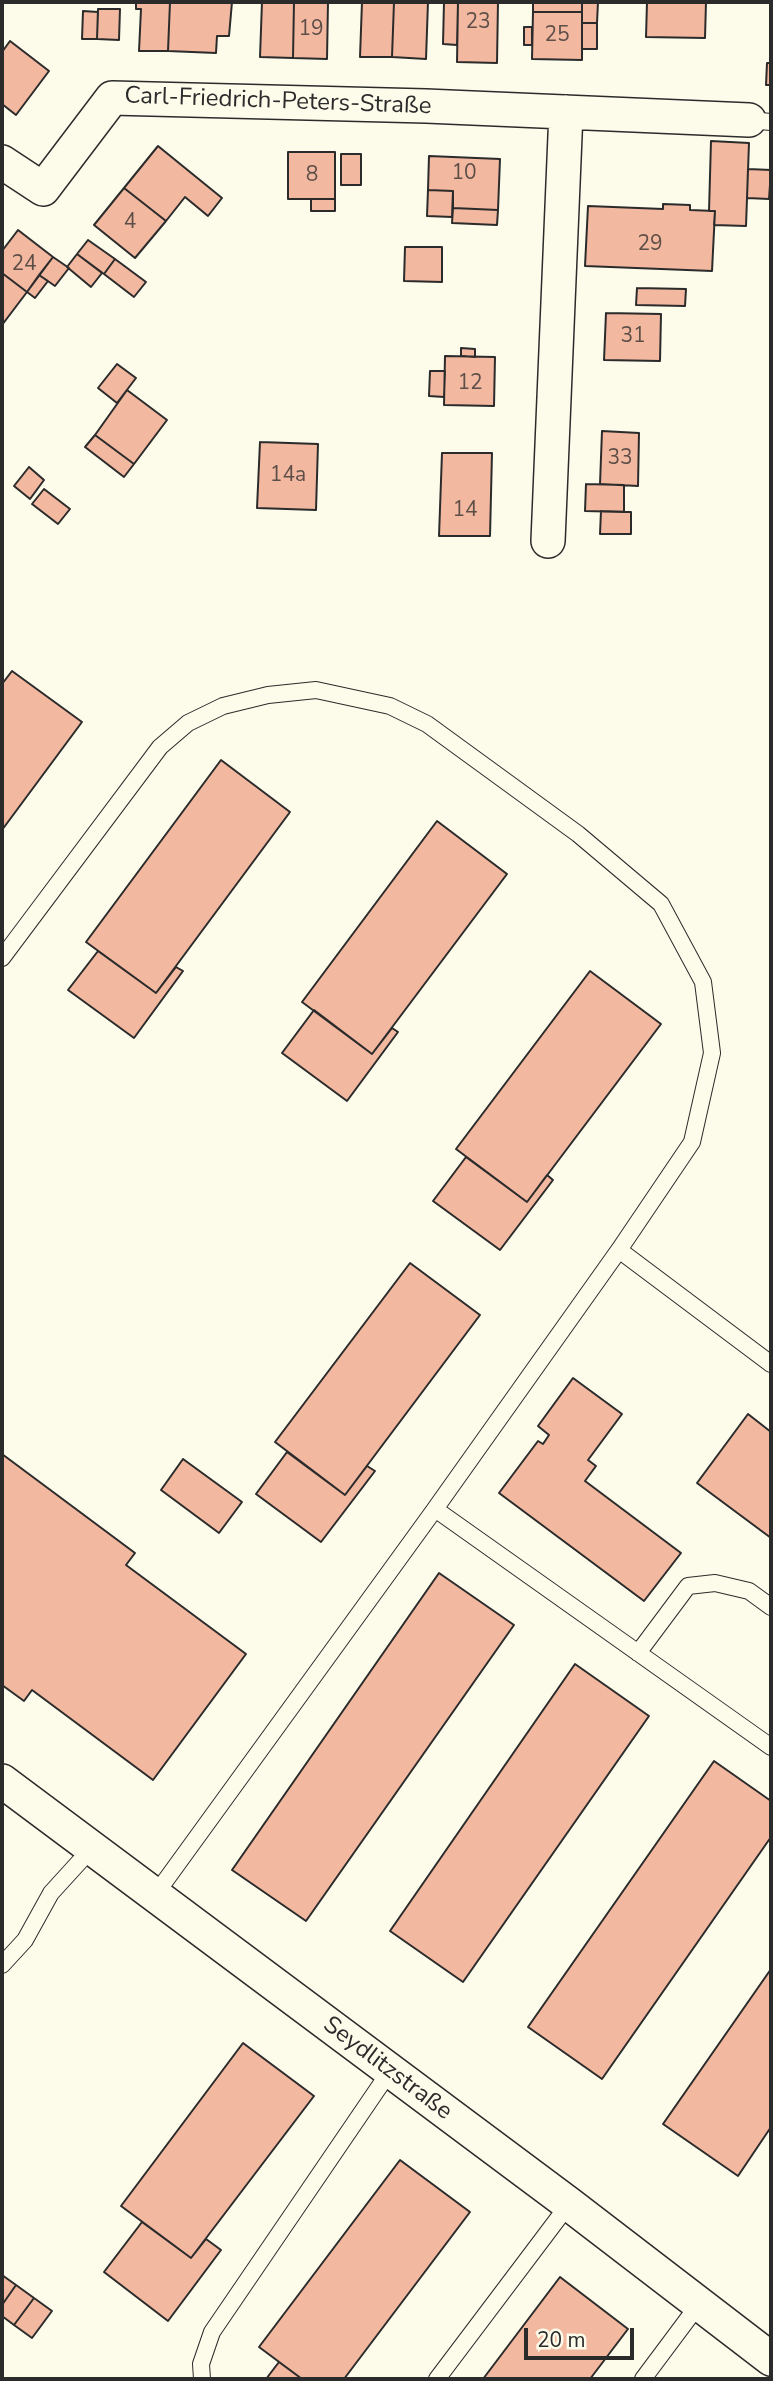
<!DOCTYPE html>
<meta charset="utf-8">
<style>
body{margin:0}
#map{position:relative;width:773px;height:2381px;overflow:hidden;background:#fdfbea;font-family:"Nunito Sans",sans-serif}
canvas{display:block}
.frame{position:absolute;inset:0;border:4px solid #2b2b2b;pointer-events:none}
.scale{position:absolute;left:524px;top:2328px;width:110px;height:32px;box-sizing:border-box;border:4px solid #2b2b2b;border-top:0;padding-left:9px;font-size:21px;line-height:24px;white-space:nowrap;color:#2b2b2b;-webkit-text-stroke:5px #fdfbea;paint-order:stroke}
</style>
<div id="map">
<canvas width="773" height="2381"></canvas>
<div class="frame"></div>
<div class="scale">20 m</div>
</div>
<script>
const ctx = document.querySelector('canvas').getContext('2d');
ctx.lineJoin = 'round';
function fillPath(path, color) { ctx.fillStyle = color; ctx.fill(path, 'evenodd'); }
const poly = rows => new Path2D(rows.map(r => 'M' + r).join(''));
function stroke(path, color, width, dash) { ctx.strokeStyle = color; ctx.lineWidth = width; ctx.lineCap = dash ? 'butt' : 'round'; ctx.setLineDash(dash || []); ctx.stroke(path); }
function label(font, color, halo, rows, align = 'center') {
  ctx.font = font + ' "Nunito Sans",sans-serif'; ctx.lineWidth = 5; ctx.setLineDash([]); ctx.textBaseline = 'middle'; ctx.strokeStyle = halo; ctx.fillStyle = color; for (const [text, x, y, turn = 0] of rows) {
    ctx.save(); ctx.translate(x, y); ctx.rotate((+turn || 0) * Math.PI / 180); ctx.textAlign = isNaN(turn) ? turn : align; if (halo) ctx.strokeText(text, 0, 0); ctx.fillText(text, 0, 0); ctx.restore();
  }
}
const building = poly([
 [136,2,170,2,168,51,139,51,141,9,136,9,136,2],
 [170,2,232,2,229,36,217,36,216,53,168,51,170,2],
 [262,2,294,2,293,58,260,57,262,2],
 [294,2,328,2,327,59,293,58,294,2],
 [362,2,394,2,392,57,360,57,362,2],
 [394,2,428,2,426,59,392,57,394,2],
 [444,2,458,2,457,45,443,44,444,2],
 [458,2,498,2,497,63,457,62,458,2],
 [533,2,582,2,582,12,533,12,533,2],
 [582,2,598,2,597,23,582,23,582,2],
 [647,2,706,2,705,38,646,37,647,2],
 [98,9,120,9,119,40,97,39,98,9],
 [83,11,98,12,97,39,82,39,83,11],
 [533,12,582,12,582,60,532,59,533,12],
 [582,23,597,23,597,49,582,49,582,23],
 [524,27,532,27,532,45,524,45,524,27],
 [10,41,49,71,16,115,2,104,2,52,10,41],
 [771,52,771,85,766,85,767,63,771,63,771,52],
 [711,141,749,143,746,226,714,225,715,211,709,211,711,141],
 [158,146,222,198,208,216,185,197,166,221,124,188,158,146],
 [288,152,335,152,335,199,288,199,288,152],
 [341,154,361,154,361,185,341,185,341,154],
 [429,156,500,159,498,210,453,208,453,191,428,190,429,156],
 [748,169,771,170,769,199,747,198,748,169],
 [124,188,166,221,135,258,94,225,124,188],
 [428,190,453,191,452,217,427,216,428,190],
 [311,199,335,199,335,211,311,211,311,199],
 [663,204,690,205,690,210,715,211,712,271,585,266,588,206,663,209,663,204],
 [453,208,498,210,497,225,452,223,453,208],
 [18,230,53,257,27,292,2,273,2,251,18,230],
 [88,240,115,259,104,274,77,254,88,240],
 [405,247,442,247,442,282,404,281,405,247],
 [77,254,102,273,91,287,67,267,77,254],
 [53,257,69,268,55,286,39,275,53,257],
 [115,259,146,282,134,297,104,274,115,259],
 [2,273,27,292,2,325,2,273],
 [39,275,48,281,35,298,27,292,39,275],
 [637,288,686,289,685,306,636,305,637,288],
 [606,313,661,314,660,361,604,360,606,313],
 [461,348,475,349,475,357,461,356,461,348],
 [445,356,495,357,494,406,444,405,445,356],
 [117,364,136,378,117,403,98,388,117,364],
 [430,371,445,371,444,397,429,396,430,371],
 [127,390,167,420,134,464,95,435,127,390],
 [602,431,639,433,638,486,600,484,602,431],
 [95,435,134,464,124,477,85,447,95,435],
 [260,442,318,444,316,510,257,508,260,442],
 [442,453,492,453,490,536,439,536,442,453],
 [29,467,44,480,30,499,14,486,29,467],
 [586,484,624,485,624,512,585,511,586,484],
 [44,489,70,509,58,524,32,504,44,489],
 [601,511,631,512,631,534,600,534,601,511],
 [12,671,82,722,2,830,2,684,12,671],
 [221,760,290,812,156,993,86,942,221,760],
 [437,821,507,874,372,1054,302,1002,437,821],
 [98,951,156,993,176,967,183,971,134,1038,68,990,98,951],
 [590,971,661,1024,527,1202,456,1149,590,971],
 [314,1010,372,1054,392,1028,398,1032,347,1101,282,1053,314,1010],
 [466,1157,527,1202,547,1175,553,1180,500,1250,433,1201,466,1157],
 [410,1263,480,1315,345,1495,275,1442,410,1263],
 [573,1378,622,1414,588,1460,596,1466,585,1481,681,1553,644,1601,499,1493,538,1441,543,1444,549,1435,538,1426,573,1378],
 [748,1414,771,1432,771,1538,697,1483,748,1414],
 [287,1452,345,1495,367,1466,375,1471,321,1542,256,1494,287,1452],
 [2,1454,135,1553,126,1565,246,1654,153,1780,32,1690,24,1701,2,1685,2,1454],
 [183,1459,242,1502,219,1533,161,1490,183,1459],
 [439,1573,514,1625,306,1921,232,1870,439,1573],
 [575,1664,649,1716,463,1982,390,1931,575,1664],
 [714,1761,771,1801,771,1837,602,2079,528,2027,714,1761],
 [771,1969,771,2127,738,2176,663,2124,771,1969],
 [243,2043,314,2096,191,2258,121,2206,243,2043],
 [400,2160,470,2212,344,2379,302,2379,259,2347,400,2160],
 [142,2222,191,2258,206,2239,221,2250,168,2321,104,2272,142,2222],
 [2,2275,16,2285,2,2305,2,2275],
 [560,2277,628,2329,590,2379,483,2379,560,2277],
 [16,2285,34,2298,14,2325,2,2316,2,2305,16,2285],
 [34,2298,52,2311,32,2338,14,2325,34,2298],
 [279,2362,302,2379,266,2379,279,2362]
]);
fillPath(building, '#f2b8a0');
stroke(building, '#2b2b2b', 2);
const lane = poly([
 [749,120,771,122],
 [2,958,160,747,188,723,223,706,268,695,316,690,390,706,427,724,578,834,661,904,703,982,712,1053,692,1142,619,1250,435,1509,771,1747],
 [619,1250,771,1364],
 [638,1653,688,1586,715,1583,749,1591,771,1607],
 [155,1895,435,1509],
 [2,1965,25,1940,51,1893,92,1848],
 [202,2379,201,2364,212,2332,390,2071],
 [437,2379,569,2204],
 [643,2379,699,2304]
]);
const street = poly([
 [2,162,43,189,112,98,426,106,749,120],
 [548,541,566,112],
 [2,1781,569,2204,771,2359]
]);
stroke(lane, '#2b2b2b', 18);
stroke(street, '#2b2b2b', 36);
stroke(lane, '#fdfbea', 16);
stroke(street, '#fdfbea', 33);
label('21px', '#5d4e48', null, [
 ["23",478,23],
 ["19",311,30],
 ["25",557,36],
 ["10",464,174],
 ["8",312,176],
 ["4",130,223],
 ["29",650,245],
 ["24",24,265],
 ["31",633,337],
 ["12",470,384],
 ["33",620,459],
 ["14a",288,476],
 ["14",465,511]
]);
label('24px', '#2b2b2b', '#fdfbea', [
 ["Carl-Friedrich-Peters-Straße",278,102,2],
 ["Seydlitzstraße",387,2069,37]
]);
</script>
